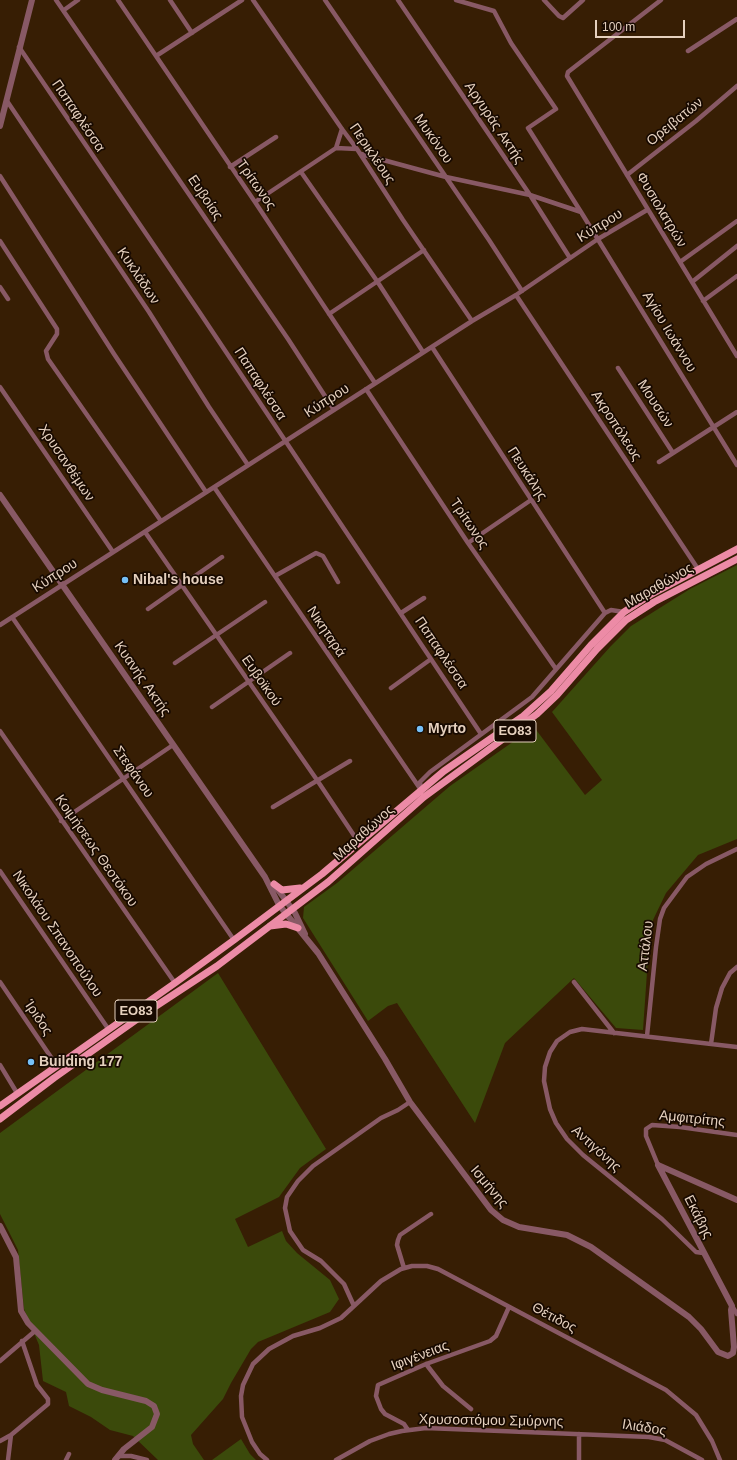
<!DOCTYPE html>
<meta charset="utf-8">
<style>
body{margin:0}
#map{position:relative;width:737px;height:1460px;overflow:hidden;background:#371e04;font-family:Arial,sans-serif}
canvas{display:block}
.scale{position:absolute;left:595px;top:20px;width:90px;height:18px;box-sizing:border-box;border:2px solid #e5d0be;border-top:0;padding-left:5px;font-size:12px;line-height:14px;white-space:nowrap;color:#e5d0be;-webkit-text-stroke:3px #180a01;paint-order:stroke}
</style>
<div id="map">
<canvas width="737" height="1460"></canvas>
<div class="scale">100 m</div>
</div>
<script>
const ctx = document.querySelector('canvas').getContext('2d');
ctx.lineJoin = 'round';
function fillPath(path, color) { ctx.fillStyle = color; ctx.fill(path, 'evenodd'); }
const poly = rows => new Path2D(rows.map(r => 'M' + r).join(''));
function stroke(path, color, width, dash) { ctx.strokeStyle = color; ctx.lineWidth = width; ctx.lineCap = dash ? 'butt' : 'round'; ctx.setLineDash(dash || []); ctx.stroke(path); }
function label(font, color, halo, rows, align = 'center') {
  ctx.font = font + ' Arial,sans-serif'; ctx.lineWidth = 3.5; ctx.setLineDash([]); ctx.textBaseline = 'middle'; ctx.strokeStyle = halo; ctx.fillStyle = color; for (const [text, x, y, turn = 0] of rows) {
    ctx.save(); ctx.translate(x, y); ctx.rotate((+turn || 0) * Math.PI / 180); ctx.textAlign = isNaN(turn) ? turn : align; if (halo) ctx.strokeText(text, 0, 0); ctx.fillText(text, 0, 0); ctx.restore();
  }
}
fillPath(poly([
 [737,565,737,839,698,855,666,893,653,920,648,958,643,1030,616,1028,574,978,505,1043,475,1123,397,1003,388,1006,368,1021,303,918,304,907,337,883,450,786,534,727,585,795,602,780,552,712,610,647,631,626,690,589],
 [218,973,326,1149,300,1168,279,1197,235,1219,248,1247,282,1231,286,1241,297,1253,330,1280,339,1299,330,1312,258,1342,251,1349,231,1383,223,1399,191,1435,193,1444,204,1460,158,1460,133,1436,110,1430,91,1417,69,1406,66,1392,43,1381,39,1345,24,1309,18,1250,0,1214,0,1133],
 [241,1439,250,1454,256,1460,212,1460]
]), '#3b4a0b');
stroke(poly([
 [56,0,288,339,334,410],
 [118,0,255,202,375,383],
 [170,0,192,33],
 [253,0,342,129,357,149,403,220,472,321],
 [325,0,489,240,522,291],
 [398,0,530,195,570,258],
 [456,0,494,11,511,43,556,109,528,128,581,212],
 [544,0,559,16,563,18,583,0],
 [661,0,568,72,567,76,737,356],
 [64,10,78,0],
 [19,47,200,313,481,734],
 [688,51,737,19],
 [156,56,242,0],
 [7,101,149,312,209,407,248,465],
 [336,148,342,129],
 [361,154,446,177,530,195,581,212,737,465],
 [230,167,276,137],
 [301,172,377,281,423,352],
 [627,175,696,121,737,86],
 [0,176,114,354,206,492],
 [255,202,336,148,357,149],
 [0,241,57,329,57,334,46,351,48,359,161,521],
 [680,262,737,221],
 [692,282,737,246],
 [0,287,8,299],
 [516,295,698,569],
 [703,301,737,276],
 [329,314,424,250],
 [432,347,605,613],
 [618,368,673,453],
 [0,387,113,552],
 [366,389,468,543,556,669],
 [659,462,737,412],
 [214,487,421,790],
 [145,532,317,780,359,843],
 [468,543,531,500],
 [275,576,316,553,323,556,338,582],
 [148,609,222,557],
 [401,613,424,598],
 [12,617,234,940],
 [0,625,472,321,516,295,598,239,647,210],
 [175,663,265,602],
 [391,688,431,659],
 [212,707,290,653],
 [0,731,175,983],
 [421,790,420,782,430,772,532,697,605,613,611,610,624,612],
 [273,807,350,761],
 [61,821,173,745],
 [0,871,109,1030],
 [0,982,57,1066],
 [574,982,614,1033],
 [647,1036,656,947,660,919,664,908,687,877,706,864,737,849],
 [711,1044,716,1008,722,988,730,973,737,967],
 [0,1065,17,1093],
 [658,1165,646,1136,646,1129,652,1125,680,1127,737,1135],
 [703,1253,696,1252,662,1219,583,1155,567,1139,556,1123,550,1109,544,1081,545,1067,550,1052,557,1041,570,1032,582,1029,737,1047],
 [404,1268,397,1245,398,1240,400,1235,431,1214],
 [354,1306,381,1281,401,1269,412,1266,427,1266,438,1269,666,1390,696,1415,712,1441,720,1460],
 [732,1306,737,1314],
 [0,1361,35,1331],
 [426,1364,443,1386,471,1409],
 [408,1430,404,1424,385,1414,381,1409,376,1396,378,1385,426,1364,490,1341,496,1336,509,1307],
 [0,1441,11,1435,48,1404,48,1399,37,1385,22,1341],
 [118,1456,131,1456,147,1460],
 [8,1460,11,1435],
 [66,1460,69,1454],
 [267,1460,260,1454,252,1442,242,1417,241,1396,243,1385,253,1364,269,1349,293,1336,320,1328,341,1318,354,1306,344,1284,321,1261,303,1250,290,1231,285,1208,287,1197,298,1181,313,1166,381,1118,398,1110,410,1102],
 [336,1460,370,1441,389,1434,402,1431,426,1428,649,1437,665,1440,702,1460],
 [579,1460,579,1434]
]), '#885965', 4.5);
stroke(poly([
 [0,126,32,0],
 [0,495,265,877,279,905,318,953,385,1059,410,1102,491,1210,503,1220,519,1227,567,1235,591,1247,689,1317,701,1329,718,1352,728,1356,733,1353,734,1347,731,1310,732,1306,658,1165],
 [276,887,295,913,305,934],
 [658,1165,737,1200],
 [0,1226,16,1257,21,1311,28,1323,88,1384,102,1390,146,1401,154,1406,157,1414,152,1427,124,1449,115,1460]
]), '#885965', 6);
stroke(poly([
 [274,884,282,890,300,888],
 [270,926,286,924,298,928],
 [0,1106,175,983,234,940,322,874,444,771,522,717,551,691,591,645,624,612,650,595,737,549],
 [0,1119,54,1078,153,1008,217,966,328,882,424,797,537,714,557,695,597,649,626,620,654,602,737,559]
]), '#ec8ba6', 7);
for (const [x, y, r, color] of [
 [125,580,4,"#76c0f7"],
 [420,729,4,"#76c0f7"],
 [31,1062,4,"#76c0f7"]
]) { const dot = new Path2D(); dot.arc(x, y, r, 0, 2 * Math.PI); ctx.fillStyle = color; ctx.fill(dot); stroke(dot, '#180a01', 1.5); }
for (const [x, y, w] of [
 [515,731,42],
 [136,1011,42]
]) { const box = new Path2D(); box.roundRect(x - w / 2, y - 11, w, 22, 3); ctx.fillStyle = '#180a01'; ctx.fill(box); stroke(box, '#e5d0be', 1); }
label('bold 13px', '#e5d0be', null, [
 ["ΕΟ83",515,731],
 ["ΕΟ83",136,1011]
]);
label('14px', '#e5d0be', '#180a01', [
 ["Παπαφλέσσα",78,116,56],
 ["Ορειβατών",675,122,-39],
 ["Αργυράς Ακτής",494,123,56],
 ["Μυκόνου",433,139,55],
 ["Περικλέους",372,154,56],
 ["Τρίτωνος",256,185,55],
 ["Ευβοίας",205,198,56],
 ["Φυσιολατρών",661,210,59],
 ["Κύπρου",600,226,-32],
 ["Κυκλάδων",138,276,56],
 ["Αγίου Ιωάννου",669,332,59],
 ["Παπαφλέσσα",260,384,57],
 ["Κύπρου",327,401,-33],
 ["Μουσών",655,404,57],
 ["Ακροπόλεως",616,426,57],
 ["Χρυσανθέμων",66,463,56],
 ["Πευκάλης",527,474,57],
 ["Τρίτωνος",469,524,56],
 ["Κύπρου",55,576,-33],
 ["Μαραθώνος",659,586,-30],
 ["Νικηταρά",326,632,56],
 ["Παπαφλέσσα",441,653,56],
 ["Κυανής Ακτής",142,679,55],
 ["Ευβοϊκού",261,681,55],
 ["Στεφάνου",133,772,55],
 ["Μαραθώνος",364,833,-42],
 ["Κοιμήσεως Θεοτόκου",96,851,55],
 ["Νικολάου Σπανοπούλου",57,934,56],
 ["Αττάλου",646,946,-83],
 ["Ίριδος",38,1018,56],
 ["Αμφιτρίτης",692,1119,6],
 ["Αντιγόνης",596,1149,42],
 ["Ισμήνης",489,1187,50],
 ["Εκάβης",698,1217,63],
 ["Θέτιδος",554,1318,28],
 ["Ιφιγένειας",420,1356,-21],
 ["Χρυσοστόμου Σμύρνης",491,1421,1],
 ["Ιλιάδος",644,1428,9]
]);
label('bold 14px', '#e5d0be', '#180a01', [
 ["Nibal's house",133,580],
 ["Myrto",428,729],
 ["Building 177",39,1062]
], 'left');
</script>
